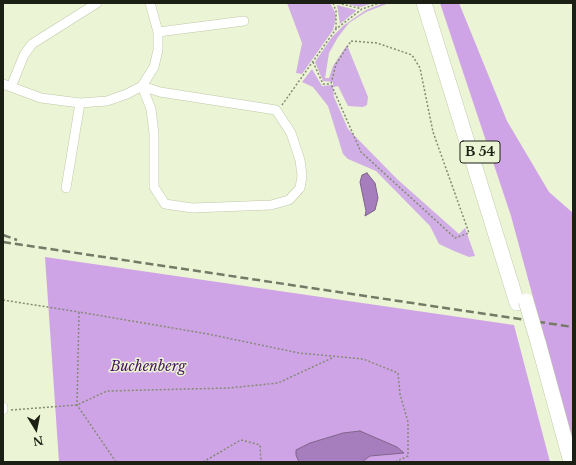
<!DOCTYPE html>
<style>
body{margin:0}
#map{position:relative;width:576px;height:465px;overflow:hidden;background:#ebf4d4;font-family:"Libre Baskerville",serif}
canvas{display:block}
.frame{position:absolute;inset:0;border:4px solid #1c1f13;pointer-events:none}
.north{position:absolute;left:16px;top:409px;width:40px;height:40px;-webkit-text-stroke:3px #ebf4d4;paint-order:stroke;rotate:170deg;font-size:11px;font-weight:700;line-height:16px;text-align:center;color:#1c1f13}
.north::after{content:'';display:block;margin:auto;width:14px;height:18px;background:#1c1f13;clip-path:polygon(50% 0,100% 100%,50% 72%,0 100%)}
</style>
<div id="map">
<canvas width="576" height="465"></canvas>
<div class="frame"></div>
<div class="north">N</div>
</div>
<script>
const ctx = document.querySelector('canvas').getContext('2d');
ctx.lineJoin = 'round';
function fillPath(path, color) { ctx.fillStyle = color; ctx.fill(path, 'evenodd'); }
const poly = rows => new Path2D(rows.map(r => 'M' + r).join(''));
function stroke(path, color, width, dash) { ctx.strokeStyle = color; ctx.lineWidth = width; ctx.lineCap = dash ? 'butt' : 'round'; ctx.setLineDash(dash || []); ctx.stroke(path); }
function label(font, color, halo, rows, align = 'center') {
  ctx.font = font + ' "Libre Baskerville",serif'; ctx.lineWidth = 3; ctx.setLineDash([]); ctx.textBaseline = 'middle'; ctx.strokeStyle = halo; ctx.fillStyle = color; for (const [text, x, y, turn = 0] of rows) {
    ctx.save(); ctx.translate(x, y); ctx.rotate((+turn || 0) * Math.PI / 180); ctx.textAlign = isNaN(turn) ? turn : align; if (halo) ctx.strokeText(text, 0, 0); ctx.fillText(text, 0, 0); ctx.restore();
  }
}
fillPath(poly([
 [287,3,330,3,335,12,336,18,333,30,302,74,296,73,302,43],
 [343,3,374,3,360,7],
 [384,3,389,3,366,12,349,23,338,37,329,53,325,78,329,78,333,66,347,45,368,97,367,105,363,107,348,106,338,86,333,87,334,97,348,129,397,179,459,234,465,228,475,256,469,257,454,251,439,244,430,226,376,171,348,159,343,154,328,106,313,87,302,82,312,69,322,86,333,85,333,82,323,81,315,62,332,37,343,26,366,10],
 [337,5,356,10,356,11,340,24]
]), '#d1aee5');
fillPath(poly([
 [440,3,459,3,507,121,549,192,573,213,573,445,511,216],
 [45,257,514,325,550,462,362,462,370,456,404,453,397,447,360,431,343,433,310,443,296,455,299,462,59,462]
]), '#cfa4e6');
const water = poly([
 [367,173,375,183,378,198,375,210,365,216,366,211,360,182,362,175,367,173],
 [360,431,397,447,404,453,370,456,362,462,299,462,296,455,296,450,310,443,343,433,360,431]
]);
fillPath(water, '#a77ebd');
stroke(water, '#7d628a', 1);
const minor = poly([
 [158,32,244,21],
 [3,84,41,98,80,103,107,101,127,94,142,86,154,67,158,50,158,32,150,3],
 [142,86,160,92,276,110,291,133,300,160,302,176,300,188,289,200,271,205,192,208,165,204,154,187,154,134,151,109,142,86],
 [11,87,24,55,32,44,97,3],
 [66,188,80,103],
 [3,407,3,410]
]);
const trunk = poly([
 [424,3,517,303],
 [538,342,571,462]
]);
stroke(minor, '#bfc8a8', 10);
stroke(trunk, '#bfc8a8', 16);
stroke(poly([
 [333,3,336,11,336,29],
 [338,3,362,9],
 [351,41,377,43,412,55,420,68,433,132,469,233,455,238,361,152,331,84,336,64,351,41],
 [313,62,323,84,331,84],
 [282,105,336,29,362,9,379,3],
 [3,300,79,312],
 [11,410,77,405,107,391,229,388,278,383,332,358],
 [116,462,77,405,79,312,208,334,299,353,363,359,398,373,400,394,408,422,408,456,395,462],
 [203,462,241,440,260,445,261,462]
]), '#848a74', 1.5, [2, 2]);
stroke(minor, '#fff', 9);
stroke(trunk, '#fff', 15);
stroke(poly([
 [3,235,17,240],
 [3,242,573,327]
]), '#757a66', 2.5, [8, 4]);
const trunkBridge = poly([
 [526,301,538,342]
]);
stroke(trunkBridge, '#bfc8a8', 16, []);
stroke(trunkBridge, '#fff', 15);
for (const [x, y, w] of [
 [480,152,40]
]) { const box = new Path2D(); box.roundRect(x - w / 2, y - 11, w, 22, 3); ctx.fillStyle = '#ebf4d4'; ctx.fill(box); stroke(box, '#1c1f13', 1); }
label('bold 13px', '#1c1f13', null, [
 ["B 54",480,152]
]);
label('italic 14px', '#48125f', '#ebf4d4', [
 ["Buchenberg",148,367]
]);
</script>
